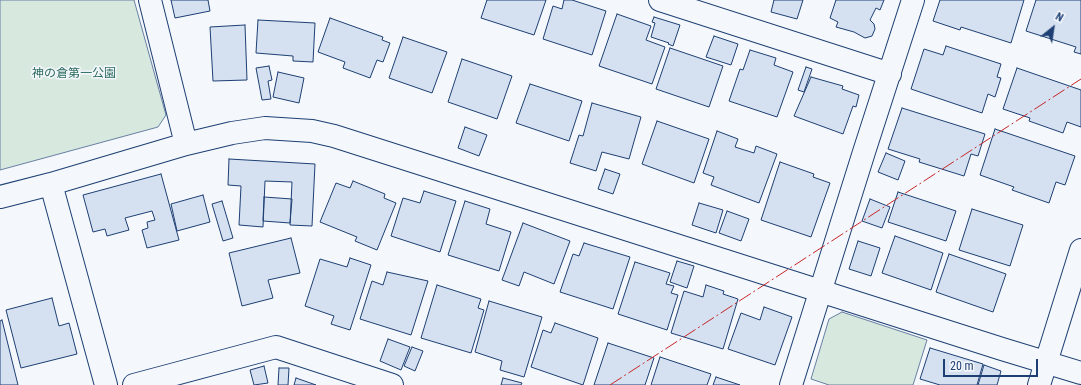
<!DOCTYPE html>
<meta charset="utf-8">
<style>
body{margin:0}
#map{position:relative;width:1081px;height:385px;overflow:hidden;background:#f4f7fb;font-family:"Roboto Condensed",sans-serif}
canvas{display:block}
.north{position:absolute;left:1033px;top:8px;width:40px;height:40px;-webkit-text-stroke:3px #f4f7fb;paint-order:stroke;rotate:30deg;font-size:11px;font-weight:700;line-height:16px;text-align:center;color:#1d3f73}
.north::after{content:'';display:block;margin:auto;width:14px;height:18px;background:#1d3f73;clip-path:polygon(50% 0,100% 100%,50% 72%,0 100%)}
.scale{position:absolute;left:943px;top:359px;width:95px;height:18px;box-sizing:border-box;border:2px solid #1d3f73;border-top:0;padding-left:5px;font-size:12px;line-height:14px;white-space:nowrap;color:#1d3f73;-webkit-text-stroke:3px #f4f7fb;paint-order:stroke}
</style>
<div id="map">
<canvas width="1081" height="385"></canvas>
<div class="north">N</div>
<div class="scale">20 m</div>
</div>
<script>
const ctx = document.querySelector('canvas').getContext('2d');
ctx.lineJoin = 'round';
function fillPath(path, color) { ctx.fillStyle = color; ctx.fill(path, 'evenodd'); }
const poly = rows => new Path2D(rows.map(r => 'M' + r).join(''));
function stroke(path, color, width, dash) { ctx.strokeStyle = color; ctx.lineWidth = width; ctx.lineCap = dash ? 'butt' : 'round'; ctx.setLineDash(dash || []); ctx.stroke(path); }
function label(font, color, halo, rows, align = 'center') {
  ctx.font = font + ' "Roboto Condensed","Noto Sans JP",sans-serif'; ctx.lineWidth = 3; ctx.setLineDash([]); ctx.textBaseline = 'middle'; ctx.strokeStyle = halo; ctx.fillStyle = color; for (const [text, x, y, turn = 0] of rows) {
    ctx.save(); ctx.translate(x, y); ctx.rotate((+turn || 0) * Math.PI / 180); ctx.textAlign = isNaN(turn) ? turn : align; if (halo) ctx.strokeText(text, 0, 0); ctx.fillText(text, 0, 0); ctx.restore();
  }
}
const green = poly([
 [0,0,134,0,166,115,158,127,0,170,0,0],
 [842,312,927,340,913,385,829,385,811,379,829,319,842,312]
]);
fillPath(green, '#d7e8df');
stroke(green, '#687fa3', 1);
const building = poly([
 [171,0,208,0,210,11,175,18,171,0],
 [487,0,546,0,534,35,481,18,487,0],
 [564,0,572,0,606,11,592,55,543,39,553,6,562,9,564,0],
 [774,0,803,0,797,19,771,12,774,0],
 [836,0,884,0,880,10,876,8,870,20,874,24,875,29,872,36,865,38,854,32,836,27,838,22,830,18,836,0],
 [940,0,1024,0,1011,43,961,27,960,30,933,21,940,0],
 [1036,0,1081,0,1081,54,1074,52,1076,47,1026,31,1036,0],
 [617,14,651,26,646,40,665,47,652,84,599,66,617,14],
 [654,17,680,25,673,46,668,44,669,43,651,37,655,23,652,22,654,17],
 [330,18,383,37,382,40,390,43,383,62,377,60,370,78,343,68,345,62,318,52,330,18],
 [258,20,315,23,313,62,293,61,293,56,256,53,258,20],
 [245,25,247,80,213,81,210,27,245,25],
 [714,36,738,44,731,65,706,57,714,36],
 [403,37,447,52,432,93,389,78,403,37],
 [946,46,1001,64,997,77,1001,78,995,97,988,94,982,113,911,89,924,49,943,55,946,46],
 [670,48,723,66,709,107,656,89,670,48],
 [750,50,776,58,774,65,793,72,777,117,729,101,740,69,743,70,750,50],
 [462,59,512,76,497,119,448,102,462,59],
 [269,66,272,80,268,81,271,99,262,100,256,68,269,66],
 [806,67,812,69,804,92,798,90,806,67],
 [1017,68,1081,90,1081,127,1067,122,1063,133,1029,121,1030,118,1003,109,1017,68],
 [278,72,304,78,299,103,273,97,278,72],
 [811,77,843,86,842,89,859,95,856,107,853,106,843,134,794,116,811,77],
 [530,84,582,101,569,141,516,123,530,84],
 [592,103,641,117,629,159,602,152,596,171,570,163,579,135,583,136,592,103],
 [902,108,985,134,978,156,971,154,964,176,919,162,920,159,888,149,902,108],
 [657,121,709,139,694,183,642,164,657,121],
 [465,127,487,135,479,156,458,148,465,127],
 [995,129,1075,156,1065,185,1056,182,1049,203,1012,190,1014,187,980,175,995,129],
 [717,131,738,139,735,147,754,153,756,146,777,154,759,203,711,185,714,177,703,173,717,131],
 [886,153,905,161,898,180,878,172,886,153],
 [229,159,315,164,312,226,290,225,292,182,265,181,263,227,239,225,241,186,228,185,229,159],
 [780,162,814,174,813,177,830,183,811,237,761,220,780,162],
 [605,169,620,174,613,194,598,189,605,169],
 [161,174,179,240,147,248,142,230,148,228,147,222,155,220,152,211,125,218,129,230,107,236,105,229,93,232,83,195,161,174],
 [353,181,385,194,384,198,396,203,377,250,355,241,357,237,320,222,336,183,350,188,353,181],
 [424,191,456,201,440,252,391,236,403,198,420,203,424,191],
 [898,192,956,211,946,241,888,222,898,192],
 [203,195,210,222,177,231,171,204,203,195],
 [264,197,292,199,290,223,263,221,264,197],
 [870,199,890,207,882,228,862,221,870,199],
 [222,201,233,238,223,241,212,204,222,201],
 [465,201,490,209,486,224,511,232,499,271,448,255,465,201],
 [699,203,723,210,716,233,692,225,699,203],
 [972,209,1023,225,1010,266,959,250,972,209],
 [727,211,749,219,741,241,719,233,727,211],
 [523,223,570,241,554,284,524,272,519,286,502,280,523,223],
 [895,236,943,253,931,290,882,273,895,236],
 [291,238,300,273,268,280,273,298,242,306,229,253,291,238],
 [858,241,880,248,871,276,849,269,858,241],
 [584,243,630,257,613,309,560,292,573,254,579,256,584,243],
 [949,254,1006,274,993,312,936,292,949,254],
 [350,258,371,265,350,330,331,324,334,316,305,306,320,259,347,267,350,258],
 [677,261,694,266,687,288,670,282,677,261],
 [635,262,670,273,666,284,674,286,671,293,678,295,667,330,618,314,635,262],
 [387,272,428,281,411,335,360,319,372,281,383,285,387,272],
 [437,285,481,299,478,308,484,310,471,353,421,338,437,285],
 [706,285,724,291,723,294,738,299,723,349,671,333,684,291,703,297,706,285],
 [52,298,59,326,69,323,77,354,21,368,6,310,52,298],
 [489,301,542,317,524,377,500,370,502,361,475,352,489,301],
 [764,307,792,317,775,365,728,349,741,313,760,320,764,307],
 [2,320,18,385,0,385,0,321,2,320],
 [555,323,598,338,583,385,531,367,543,330,551,333,555,323],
 [388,339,410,347,401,370,380,361,388,339],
 [608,343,654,358,645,385,594,385,608,343],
 [412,347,423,351,415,371,404,366,412,347],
 [930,348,983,364,977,385,940,385,920,379,930,348],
 [660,357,711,374,707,385,651,385,660,357],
 [984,365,1001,371,997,385,978,385,984,365],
 [264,366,268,383,254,385,250,370,264,366],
 [279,368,289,368,288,385,278,385,279,368],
 [716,377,740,385,713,385,716,377],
 [296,378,316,385,294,385,296,378],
 [503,378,522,383,521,385,501,385,503,378]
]);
fillPath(building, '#d5e0f0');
stroke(building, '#1d3f73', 1);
const street = poly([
 [150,0,186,144],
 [660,0,890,74],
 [51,184,106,385],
 [0,197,51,184,186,144,232,133,265,128,312,131,334,136,1002,349,1081,373],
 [134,385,276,347,392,385],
 [791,385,864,152,913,0]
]);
const secondary = poly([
 [1039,385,1081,250]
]);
stroke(street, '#1d3f73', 24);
stroke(secondary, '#1d3f73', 24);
stroke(street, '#f4f7fb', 22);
stroke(secondary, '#f4f7fb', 22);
stroke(poly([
 [610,385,1081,79]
]), '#c62828', 1, [14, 3, 2, 3]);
label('12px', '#2c6c60', '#f4f7fb', [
 ["神の倉第一公園",74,74]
]);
</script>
